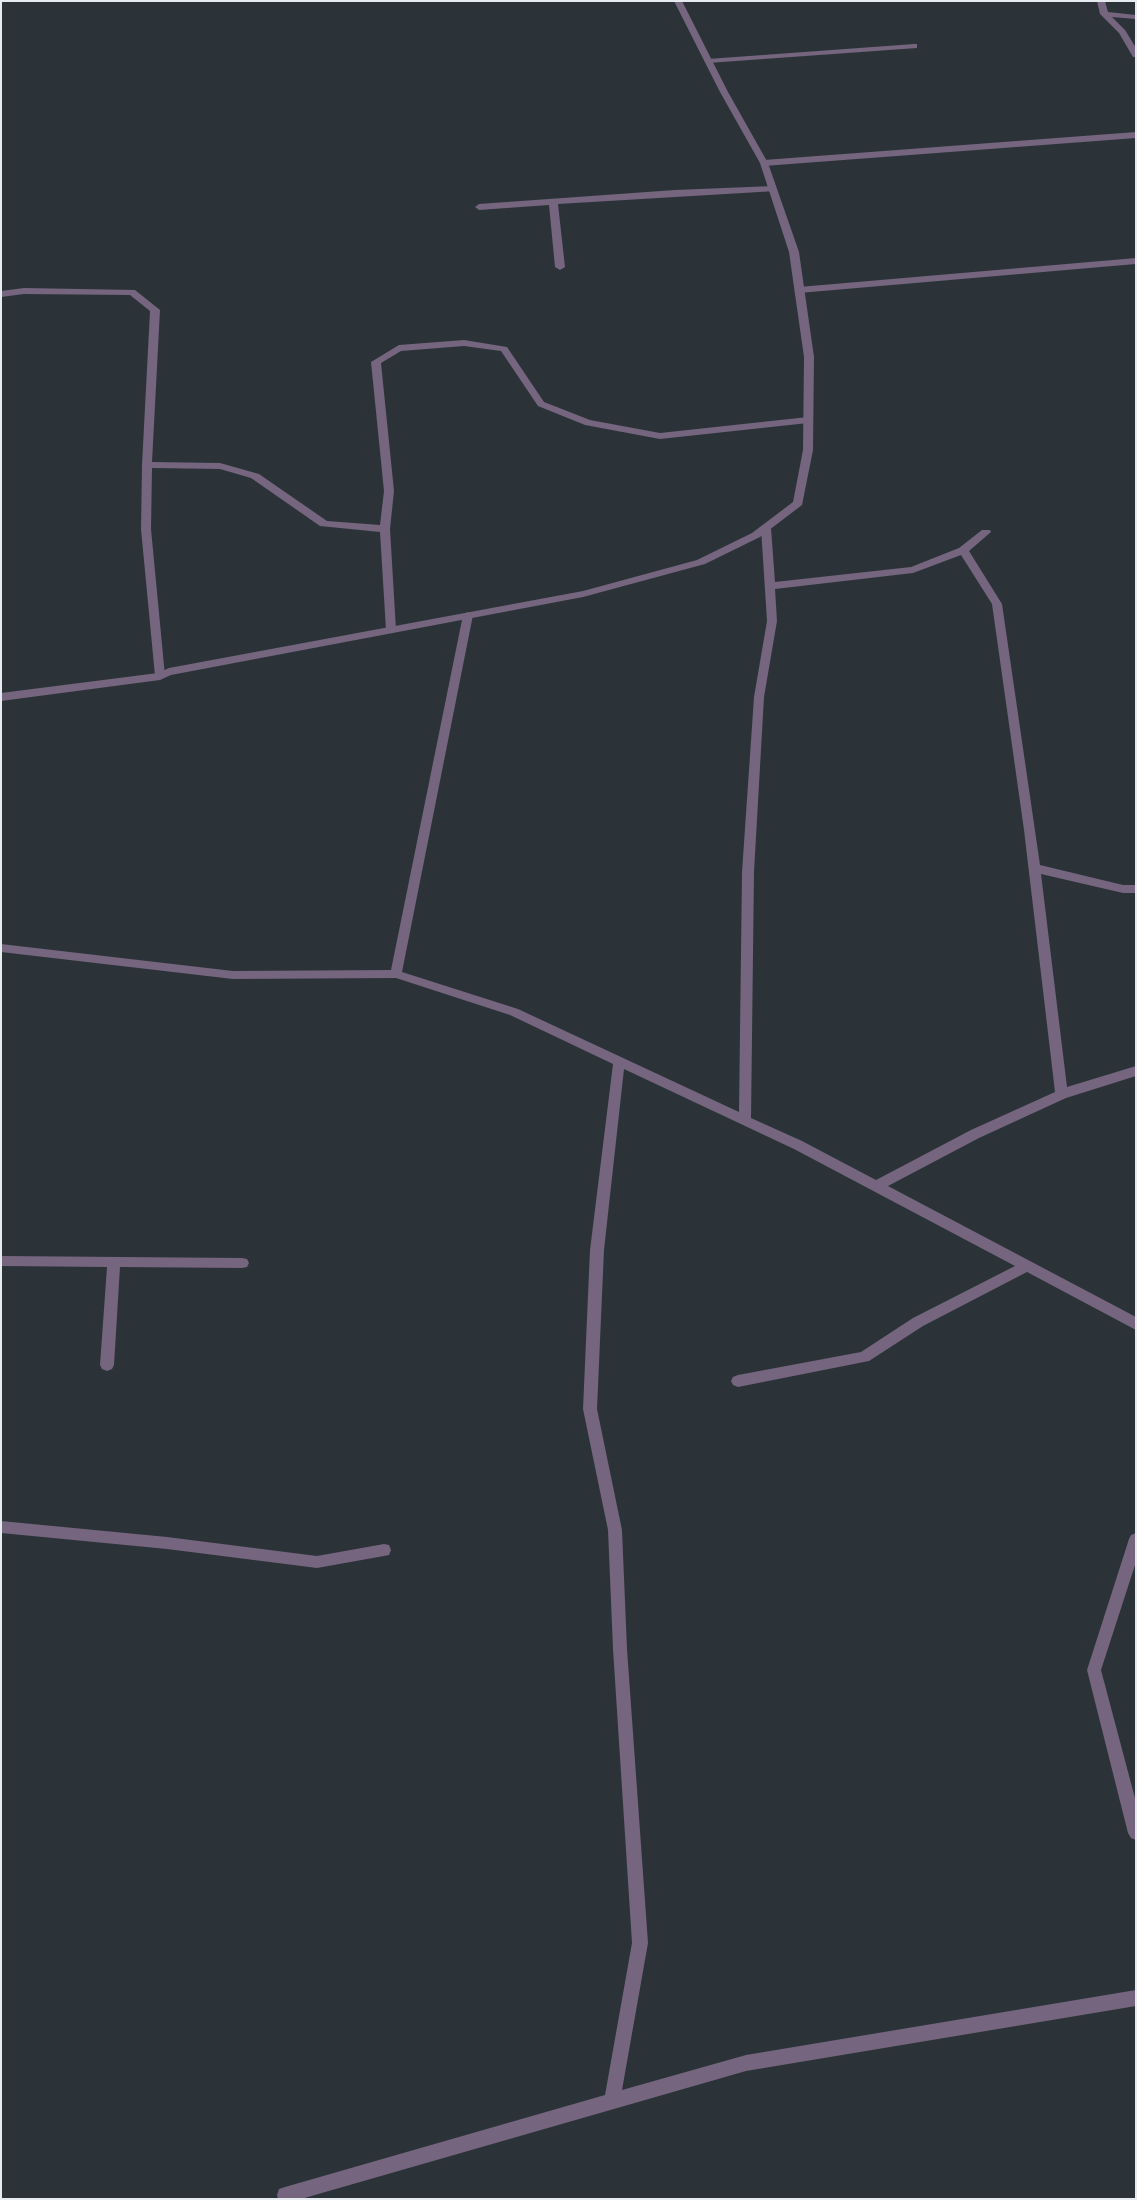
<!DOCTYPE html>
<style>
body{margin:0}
#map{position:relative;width:1137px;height:2200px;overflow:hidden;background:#2b3339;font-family:Raleway,sans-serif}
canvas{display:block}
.frame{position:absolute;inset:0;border:2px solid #e6ebef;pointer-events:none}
</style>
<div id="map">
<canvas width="1137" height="2200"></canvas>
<div class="frame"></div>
</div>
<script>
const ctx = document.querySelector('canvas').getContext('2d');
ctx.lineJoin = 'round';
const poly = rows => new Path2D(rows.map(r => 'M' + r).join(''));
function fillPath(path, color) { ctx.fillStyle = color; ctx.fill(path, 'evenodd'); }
fillPath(poly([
 [1097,1,1105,1,1108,12,1136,15,1136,19,1112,17,1125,30,1136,48,1136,57,1133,57,1119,33,1100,14,1097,1],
 [914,44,917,44,917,48,708,63,704,61,708,59,914,44],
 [1136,132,1136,138,764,166,760,163,764,160,1136,132],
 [773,186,776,187,776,191,558,204,565,267,560,270,555,267,549,205,479,210,475,207,479,204,675,190,773,186],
 [1136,258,1136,264,799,293,794,290,799,287,1136,258],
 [24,288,135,290,160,310,152,462,220,463,259,474,327,521,380,525,384,491,371,362,399,345,464,340,507,347,544,402,590,420,660,433,808,417,813,420,808,423,660,439,585,425,538,406,501,351,464,346,401,351,381,363,394,491,390,529,396,630,395,632,387,632,386,630,380,532,320,526,251,478,220,469,152,468,151,529,165,676,160,680,155,676,141,529,142,465,150,311,130,295,24,294,1,297,1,291,24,288],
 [766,525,771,528,775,582,911,567,959,548,982,530,990,530,991,532,969,551,1002,604,1040,865,1123,885,1136,885,1136,893,1123,893,1041,874,1067,1087,1136,1066,1136,1076,1066,1098,979,1138,888,1186,1136,1317,1136,1330,1027,1272,923,1326,869,1361,738,1387,733,1385,731,1381,733,1377,738,1375,861,1352,913,1318,1015,1266,794,1149,624,1069,604,1250,597,1409,622,1530,627,1649,648,1943,622,2090,746,2055,1136,1990,1136,2006,746,2071,301,2199,278,2199,277,2195,279,2189,285,2187,605,2095,632,1943,613,1649,608,1530,583,1409,590,1250,613,1064,510,1015,396,978,233,979,1,952,1,944,233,971,391,970,463,615,468,612,473,615,402,972,518,1009,739,1112,742,872,754,697,767,621,761,528,766,525],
 [961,555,992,604,1024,830,1055,1092,971,1130,876,1180,802,1141,751,1118,754,872,764,697,777,621,775,589,913,573,961,555],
 [1,1256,242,1258,247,1259,249,1263,247,1267,242,1268,120,1267,114,1365,112,1369,107,1371,102,1369,100,1365,107,1267,1,1266,1,1256],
 [1,1521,167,1537,317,1556,384,1544,389,1545,391,1550,389,1555,384,1556,317,1568,167,1549,1,1533,1,1521],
 [1136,1533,1136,1562,1101,1670,1136,1802,1136,1840,1131,1838,1128,1833,1087,1670,1129,1539,1131,1535,1136,1533]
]), '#75657e');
fillPath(poly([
 [674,1,682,1,728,92,768,163,799,252,814,357,813,450,802,505,760,537,705,564,583,597,171,675,160,680,1,701,1,693,158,673,169,668,583,591,697,560,752,533,793,502,803,450,804,357,789,252,760,163,720,92,674,1]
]), '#75657e');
</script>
